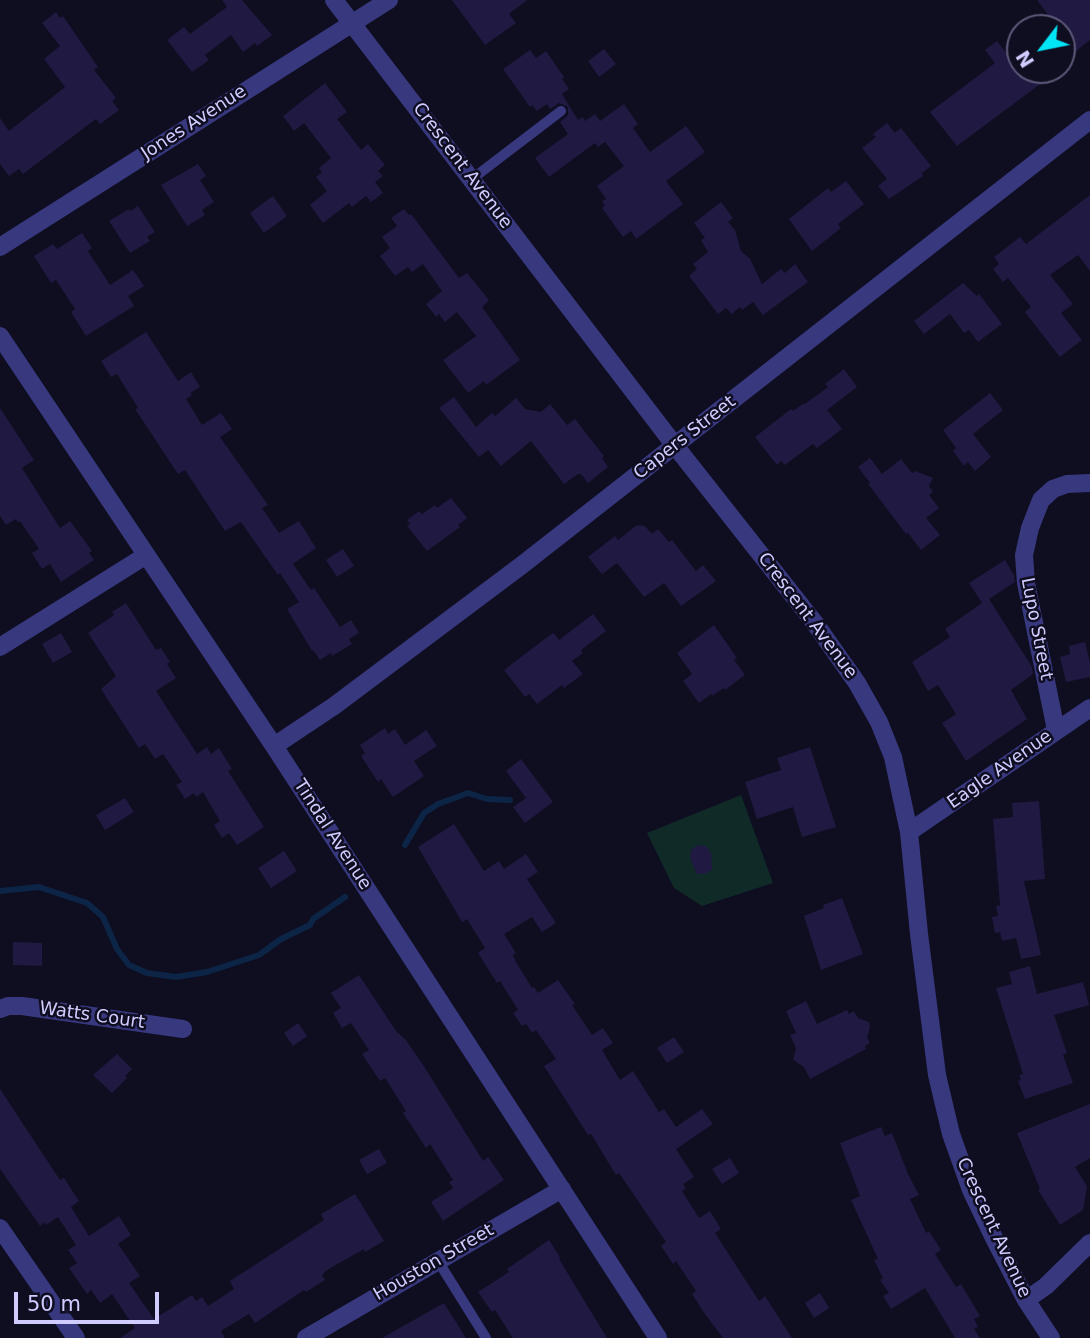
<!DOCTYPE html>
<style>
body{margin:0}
#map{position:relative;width:1090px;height:1338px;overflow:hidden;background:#0f0d20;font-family:"DejaVu Sans",sans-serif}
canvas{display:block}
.north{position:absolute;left:1006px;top:14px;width:70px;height:70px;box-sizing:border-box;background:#0f0d20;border:2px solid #5c5979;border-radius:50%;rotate:238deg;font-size:19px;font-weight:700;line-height:28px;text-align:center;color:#d0ccff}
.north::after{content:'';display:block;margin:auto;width:24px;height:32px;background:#01e6f6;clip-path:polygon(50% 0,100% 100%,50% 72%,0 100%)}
.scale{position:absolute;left:14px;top:1292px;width:145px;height:32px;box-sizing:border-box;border:4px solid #d0ccff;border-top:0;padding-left:9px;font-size:21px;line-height:24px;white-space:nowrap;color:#d0ccff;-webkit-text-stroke:5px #0f0d20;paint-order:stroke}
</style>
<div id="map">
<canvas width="1090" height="1338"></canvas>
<div class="north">N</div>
<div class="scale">50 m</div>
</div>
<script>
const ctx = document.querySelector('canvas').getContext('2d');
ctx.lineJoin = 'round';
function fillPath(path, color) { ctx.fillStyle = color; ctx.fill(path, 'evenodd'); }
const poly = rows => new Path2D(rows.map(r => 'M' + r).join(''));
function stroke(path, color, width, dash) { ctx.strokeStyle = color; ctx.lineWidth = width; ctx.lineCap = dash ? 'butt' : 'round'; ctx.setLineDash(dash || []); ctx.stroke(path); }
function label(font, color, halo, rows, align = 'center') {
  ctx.font = font + ' "DejaVu Sans",sans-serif'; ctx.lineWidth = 5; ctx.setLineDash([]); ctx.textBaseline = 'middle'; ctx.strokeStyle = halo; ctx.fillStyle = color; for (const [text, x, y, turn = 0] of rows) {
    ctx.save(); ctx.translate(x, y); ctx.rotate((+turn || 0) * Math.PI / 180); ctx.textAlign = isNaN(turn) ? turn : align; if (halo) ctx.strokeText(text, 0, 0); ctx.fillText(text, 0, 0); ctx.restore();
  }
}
fillPath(poly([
 [741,795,773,883,702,906,674,888,647,833]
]), '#102a28');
stroke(poly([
 [405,845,424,813,438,804,468,793,487,799,510,800],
 [0,891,39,887,87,903,103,917,117,949,129,965,147,973,176,977,207,972,259,955,281,939,310,925,313,919,345,897]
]), '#0c2445', 6);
fillPath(poly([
 [222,0,242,0,272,35,257,46,255,43,243,52,231,35,205,55,209,60,192,72,167,40,184,27,190,34,227,7],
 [452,0,527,0,509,14,516,23,485,45],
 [1037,0,1090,0,1090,40,1062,62,1062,28,1058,28],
 [56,12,60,18,63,16,98,67,94,70,116,98,112,101,119,110,100,124,96,119,23,174,19,169,9,176,0,164,0,118,9,131,65,87,44,59,60,46,42,23],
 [997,41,1011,59,1020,53,1020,70,1059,70,957,146,930,112,995,63,985,50],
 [604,49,616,64,599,77,588,61],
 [530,50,536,58,546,51,564,77,562,79,569,89,562,94,578,120,583,117,585,121,595,114,600,121,624,104,638,124,633,128,650,152,686,126,705,152,666,181,683,204,636,239,631,231,623,237,602,208,605,206,602,201,606,199,597,186,624,166,605,142,598,147,595,143,549,177,535,158,568,134,560,122,568,115,568,107,559,103,550,109,547,104,537,111,532,105,530,107,503,69],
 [325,83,347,112,337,119,361,150,368,144,385,165,378,171,383,176,375,182,383,193,371,202,366,196,352,207,349,203,323,223,310,205,327,191,316,177,322,172,319,168,331,158,304,123,294,131,283,116],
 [887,123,895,133,901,128,931,166,922,173,923,176,889,199,878,186,887,179,862,148,876,137,873,134],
 [198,164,206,176,200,180,214,202,202,210,205,215,187,226,161,185],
 [846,181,864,204,838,224,841,228,812,251,789,219,828,188,831,192],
 [1090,195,1090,271,1078,255,1050,275,1073,304,1061,313,1082,340,1060,357,1025,312,1031,307,1008,278,1003,282,993,269,999,264,994,257,1020,237,1026,244],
 [273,196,287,216,264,233,250,213],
 [721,202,733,218,728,222,735,230,741,251,750,259,762,284,781,269,785,273,795,264,808,282,763,315,753,302,742,310,740,307,732,314,726,308,718,314,689,276,697,269,693,264,708,252,701,240,705,238,694,223],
 [138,206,155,232,147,237,150,241,130,253,109,221,129,209,130,211],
 [404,209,409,215,411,214,459,278,467,273,489,300,482,307,520,360,486,385,484,381,468,393,443,360,476,336,457,312,445,322,439,314,436,317,426,304,442,291,423,264,412,272,408,267,395,276,380,256,390,248,382,237,397,226,391,218],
 [82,233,92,248,88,251,110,285,133,270,144,286,128,296,134,306,86,336,71,312,75,309,56,280,51,283,34,256,53,244,57,249],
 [963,283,977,296,979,294,1002,324,978,342,969,330,964,333,950,314,924,334,914,321],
 [146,332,178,381,191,372,200,387,190,393,192,395,186,399,202,425,221,413,232,429,220,437,268,505,262,508,279,533,299,521,316,548,293,564,311,590,314,588,340,627,351,620,359,633,349,639,352,644,332,656,331,653,320,660,313,650,312,651,287,609,299,602,280,573,278,575,241,522,225,531,185,470,178,474,135,409,138,408,117,374,111,377,101,361],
 [844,369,857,387,827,410,842,429,817,448,813,444,785,465,781,461,777,465,755,437,791,409,793,411,804,403,805,404,828,387,825,384],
 [990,393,1003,410,973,434,991,457,975,471,968,462,964,466,953,451,956,448,943,430],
 [454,397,476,427,492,413,495,416,516,398,525,409,541,412,550,404,567,425,575,419,604,456,602,458,608,467,588,483,581,474,578,474,564,484,531,441,501,466,488,450,479,457,439,408],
 [0,408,34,460,22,468,60,528,70,521,92,551,89,553,94,560,61,582,50,564,42,569,32,553,39,549,20,521,18,523,16,519,6,525,0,516],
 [870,458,882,474,901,459,912,473,915,471,933,478,929,486,933,492,929,495,939,508,926,518,940,535,921,550,908,533,906,534,868,484,870,483,858,467],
 [451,498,467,518,458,525,460,527,427,551,407,526,410,524,407,520,419,511,422,514,435,505,437,508],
 [637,525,645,526,652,534,658,529,669,542,672,540,696,571,703,565,716,581,681,606,664,583,644,597,617,563,602,574,588,557,615,536,618,540],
 [343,549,354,566,337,577,326,560],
 [1005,560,1014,575,1015,582,989,599,1032,667,1033,674,1011,690,1027,719,966,761,942,723,956,714,938,685,928,691,912,662,950,637,945,629,982,603,969,583],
 [126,603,156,650,161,648,170,662,167,664,176,678,156,691,197,754,207,747,211,754,219,748,232,769,228,771,264,827,237,845,229,833,222,838,214,825,220,821,203,792,196,797,194,793,185,799,176,785,182,782,163,754,155,759,145,744,139,748,101,689,116,676,88,633,114,615,112,612],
 [593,614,606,631,581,650,583,653,572,661,583,674,564,688,562,685,537,704,529,694,525,697,504,670,550,635,554,633,559,640],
 [714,625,737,658,734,660,745,675,725,690,724,688,712,696,711,694,699,703,683,681,692,674,677,653],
 [61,633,72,652,53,663,42,644],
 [1085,642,1090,663,1090,677,1066,682,1060,657,1070,654,1069,646],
 [385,728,388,734,395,729,405,745,426,730,437,746,414,761,424,776,393,797,381,779,378,782,361,756,365,753,360,745],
 [810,747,836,827,802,837,793,807,757,819,745,782,781,770,777,758],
 [521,759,553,802,525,823,513,807,526,798,506,771],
 [125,798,134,812,105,830,96,815],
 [1039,801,1045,879,1024,881,1041,955,1021,959,1016,938,1002,941,1000,932,995,933,992,917,998,916,996,906,1000,905,993,819,1013,817,1012,803],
 [454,824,484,871,499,861,504,869,526,854,538,872,527,879,556,923,542,932,532,917,504,934,516,953,513,955,516,962,532,988,534,987,538,993,558,980,575,1004,572,1005,592,1035,603,1028,613,1043,602,1050,620,1080,633,1071,659,1112,664,1109,676,1127,702,1109,713,1124,676,1149,694,1177,683,1184,686,1188,682,1191,699,1218,710,1211,721,1229,715,1233,759,1301,765,1296,792,1338,723,1338,705,1314,692,1294,696,1291,676,1261,673,1264,661,1246,666,1242,619,1173,616,1175,591,1134,588,1135,544,1066,556,1059,536,1030,532,1033,526,1024,522,1026,513,1013,518,1010,500,981,497,983,478,953,485,948,467,919,462,922,418,847],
 [698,845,706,846,711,853,712,870,705,874,697,874,690,858,691,850],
 [284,851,297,871,271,888,258,868],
 [842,898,863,954,821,970,804,916,824,908,823,905],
 [13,942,42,943,42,966,13,965],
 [1030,966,1037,994,1083,982,1089,1005,1054,1015,1067,1053,1063,1055,1073,1083,1025,1099,1018,1081,1021,1080,1019,1075,1023,1074,996,988,1012,984,1009,972],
 [359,975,396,1031,406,1040,425,1068,483,1161,488,1157,504,1180,443,1221,431,1202,453,1188,449,1182,453,1180,430,1144,426,1148,403,1113,406,1111,385,1078,380,1081,362,1054,369,1050,351,1023,342,1028,333,1013,341,1008,331,993],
 [806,1001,817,1024,847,1010,849,1014,854,1011,858,1018,869,1022,870,1027,867,1038,870,1043,865,1046,866,1049,810,1079,804,1067,793,1060,796,1048,790,1035,796,1033,786,1011],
 [298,1023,307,1036,293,1046,284,1033],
 [674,1037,684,1052,667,1063,657,1048],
 [117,1054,132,1069,125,1076,127,1078,112,1093,93,1075],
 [0,1089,60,1180,64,1178,79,1201,71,1207,89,1236,119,1216,131,1235,118,1244,140,1276,129,1283,154,1319,192,1295,196,1301,202,1297,208,1306,234,1289,230,1281,324,1220,321,1214,355,1194,384,1241,365,1252,364,1249,327,1270,322,1275,325,1280,306,1292,304,1290,255,1323,249,1314,221,1331,225,1338,120,1338,135,1328,112,1294,100,1303,91,1290,87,1294,69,1268,77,1263,68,1250,76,1245,58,1217,46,1225,45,1222,40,1226,0,1169],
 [1090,1104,1090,1158,1075,1167,1087,1186,1083,1210,1060,1225,1038,1190,1040,1189,1017,1133],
 [881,1127,885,1136,892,1133,908,1174,919,1195,910,1199,926,1233,929,1231,941,1250,935,1254,956,1287,961,1284,980,1316,974,1319,978,1327,974,1329,980,1338,955,1338,925,1288,891,1309,883,1296,889,1293,880,1280,883,1278,874,1260,878,1259,851,1200,860,1196,840,1143],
 [379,1149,387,1163,367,1174,359,1160],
 [730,1158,739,1173,722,1184,712,1169],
 [549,1240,560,1257,559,1259,607,1338,513,1338,495,1310,492,1312,478,1292,509,1272,507,1269],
 [820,1293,829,1308,814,1318,805,1303],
 [444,1303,466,1338,382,1338]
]), '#201941');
stroke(poly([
 [472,179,561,111],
 [438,1261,486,1338]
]), '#38387f', 10);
stroke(poly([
 [334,0,676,447,814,622,857,683,879,722,893,757,909,832,919,934,937,1075,951,1134,971,1190,994,1238,1026,1300,1051,1338],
 [0,247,389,0],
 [0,336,274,746,658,1338],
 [0,647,145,556],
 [1056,730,1026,583,1024,555,1030,528,1041,500,1053,489,1067,484,1090,483],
 [274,746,334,706,522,565,1090,120],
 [909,832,1090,708],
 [0,1009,8,1006,22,1006,183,1029],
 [0,1228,76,1338],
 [1026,1300,1046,1286,1090,1243],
 [306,1338,562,1189]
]), '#38387f', 18);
label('18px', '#d0ccff', '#0f0d20', [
 ["Jones Avenue",194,123,-33],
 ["Crescent Avenue",462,166,53],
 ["Capers Street",685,438,-38],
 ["Crescent Avenue",807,616,53],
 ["Lupo Street",1036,629,79],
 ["Eagle Avenue",1000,770,-35],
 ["Tindal Avenue",332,835,57],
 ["Watts Court",92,1016,8],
 ["Crescent Avenue",993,1228,65],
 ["Houston Street",434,1263,-30]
]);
</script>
